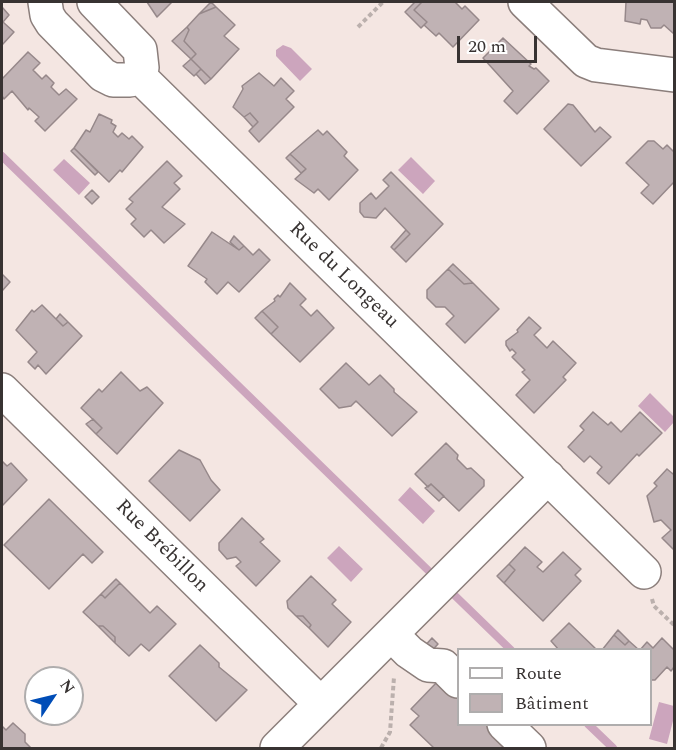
<!DOCTYPE html>
<meta charset="utf-8">
<style>
body{margin:0}
#map{position:relative;width:676px;height:750px;overflow:hidden;background:#f4e6e2;font-family:Spectral,serif}
canvas{display:block}
.frame{position:absolute;inset:0;border:3px solid #383332;pointer-events:none}
.legend{position:absolute;left:457px;top:648px;width:195px;height:78px;box-sizing:border-box;background:#fff;border:2px solid #afadad;margin:0;padding:8px 10px;list-style:none;font-size:18px;color:#383332}
.legend li{display:flex;align-items:center;gap:12px;height:30px}
.legend b{width:30px;border:2px solid #afadad}
.north{position:absolute;left:24px;top:666px;width:60px;height:60px;box-sizing:border-box;background:#fff;border:2px solid #afadad;border-radius:50%;rotate:55deg;font-size:16px;font-weight:700;line-height:24px;text-align:center;color:#383332}
.north::after{content:'';display:block;margin:auto;width:21px;height:27px;background:#004db7;clip-path:polygon(50% 0,100% 100%,50% 72%,0 100%)}
.scale{position:absolute;left:457px;top:36px;width:80px;height:27px;box-sizing:border-box;border:3px solid #383332;border-top:0;padding-left:8px;font-size:18px;line-height:21px;white-space:nowrap;color:#383332;-webkit-text-stroke:4px #fff;paint-order:stroke}
</style>
<div id="map">
<canvas width="676" height="750"></canvas>
<div class="frame"></div>
<ul class="legend">
<li><b style="height:8px;background:#fff"></b>Route</li>
<li><b style="height:16px;background:#c0b2b4"></b>Bâtiment</li>
</ul>
<div class="north">N</div>
<div class="scale">20 m</div>
</div>
<script>
const ctx = document.querySelector('canvas').getContext('2d');
ctx.lineJoin = 'round';
function fillPath(path, color) { ctx.fillStyle = color; ctx.fill(path, 'evenodd'); }
const poly = rows => new Path2D(rows.map(r => 'M' + r).join(''));
function stroke(path, color, width, dash) { ctx.strokeStyle = color; ctx.lineWidth = width; ctx.lineCap = dash ? 'butt' : 'round'; ctx.setLineDash(dash || []); ctx.stroke(path); }
function label(font, color, halo, rows, align = 'center') {
  ctx.font = font + ' Spectral,serif'; ctx.lineWidth = 4.5; ctx.setLineDash([]); ctx.textBaseline = 'middle'; ctx.strokeStyle = halo; ctx.fillStyle = color; for (const [text, x, y, turn = 0] of rows) {
    ctx.save(); ctx.translate(x, y); ctx.rotate((+turn || 0) * Math.PI / 180); ctx.textAlign = isNaN(turn) ? turn : align; if (halo) ctx.strokeText(text, 0, 0); ctx.fillText(text, 0, 0); ctx.restore();
  }
}
fillPath(poly([
 [283,45,291,48,312,69,300,81,276,56,276,50],
 [411,157,435,181,423,194,398,170],
 [64,159,90,183,79,195,53,170],
 [650,393,674,417,674,422,665,432,638,406],
 [410,487,435,511,423,524,398,500],
 [339,546,363,569,351,582,327,558],
 [659,702,674,706,674,717,667,744,649,739]
]), '#cca5bd');
stroke(poly([
 [2,156,436,578],
 [446,587,511,650],
 [588,724,613,748]
]), '#cca5bd', 8);
const building = poly([
 [147,2,172,2,157,17,147,2],
 [211,2,216,7,199,14,211,2],
 [415,2,422,2,414,10,427,22,421,28,405,12,415,2],
 [422,2,455,2,462,9,465,6,479,20,453,47,439,33,436,36,424,25,427,22,414,10,422,2],
 [626,2,674,2,674,34,664,25,661,28,651,28,647,20,641,19,640,24,625,21,626,2],
 [2,7,9,15,3,22,14,32,2,45,2,7],
 [216,7,235,25,224,36,239,49,211,79,191,59,196,54,184,41,189,30,187,27,199,14,216,7],
 [187,27,189,30,184,41,196,54,191,59,172,41,187,27],
 [503,38,531,64,529,66,534,69,536,68,549,81,517,114,504,101,513,91,483,58,503,38],
 [28,52,40,63,33,70,42,79,46,75,54,83,51,87,59,95,66,89,77,99,45,131,35,121,39,117,29,108,28,110,12,91,4,99,2,96,2,79,28,52],
 [191,59,201,69,194,76,183,66,191,59],
 [201,69,211,79,205,84,196,74,201,69],
 [259,73,274,86,281,78,294,91,286,99,294,107,259,142,249,131,258,122,250,113,244,117,233,107,243,89,242,86,259,73],
 [568,104,573,105,595,132,600,127,611,137,581,166,544,129,568,104],
 [250,113,258,122,253,127,244,117,250,113],
 [99,114,112,120,111,123,116,126,113,132,118,137,122,133,129,139,132,136,143,147,122,172,120,170,109,182,74,148,86,130,90,132,99,114],
 [318,130,323,135,327,131,347,152,344,156,358,170,329,200,318,189,314,193,295,179,306,169,290,154,318,130],
 [648,141,654,141,663,149,667,145,674,152,674,182,653,204,641,193,649,185,626,163,648,141],
 [74,148,98,172,95,175,71,151,74,148],
 [290,154,306,169,301,173,286,158,290,154],
 [167,161,182,176,174,183,180,189,162,207,185,224,164,243,151,230,144,237,131,224,136,219,126,209,133,202,129,199,167,161],
 [391,172,443,224,406,262,394,250,410,234,385,208,376,218,364,217,360,212,360,203,371,193,376,199,389,186,383,180,391,172],
 [92,190,99,197,92,204,85,197,92,190],
 [406,230,410,234,394,250,391,247,406,230],
 [212,232,239,250,244,246,253,255,259,249,270,260,239,292,228,282,217,294,205,282,207,279,188,266,212,232],
 [234,236,244,246,239,250,230,242,234,236],
 [453,264,473,283,464,284,448,269,453,264],
 [448,269,464,284,473,283,499,309,465,343,446,324,454,316,445,307,436,307,427,298,427,290,448,269],
 [2,274,10,282,2,291,2,274],
 [290,283,306,299,300,305,311,316,317,310,334,328,300,362,271,334,278,327,262,311,275,301,274,299,278,295,280,297,290,283],
 [42,305,63,326,68,322,82,336,46,374,38,365,35,369,28,362,37,352,16,330,32,310,34,312,42,305],
 [262,311,278,327,271,334,255,318,262,311],
 [60,314,68,322,63,326,56,319,60,314],
 [529,317,541,328,534,335,547,348,553,341,576,363,563,377,566,380,534,413,516,395,530,380,522,372,525,370,512,357,516,353,512,349,510,351,506,345,506,341,518,332,517,330,529,317],
 [346,363,369,385,380,375,394,389,394,392,417,412,392,436,356,401,351,406,339,408,320,389,346,363],
 [121,372,140,391,147,387,163,403,117,454,96,434,102,428,81,408,99,389,102,392,121,372],
 [593,412,608,425,611,422,621,432,640,412,662,433,639,456,637,454,609,484,597,473,602,467,590,456,584,462,568,447,584,430,580,426,593,412],
 [93,419,102,428,96,434,86,424,93,419],
 [446,443,458,455,457,459,467,469,471,468,484,480,484,486,459,511,431,484,428,487,415,474,446,443],
 [179,450,200,460,211,480,220,490,190,521,149,481,179,450],
 [2,461,7,466,11,463,27,480,2,506,2,461],
 [667,469,673,474,674,472,674,550,662,538,671,530,661,520,654,522,647,496,657,486,654,483,667,469],
 [431,484,444,496,439,501,425,488,431,484],
 [49,499,103,552,92,563,83,554,49,589,4,545,49,499],
 [242,518,264,539,260,542,280,561,256,586,236,566,241,562,236,557,227,559,219,550,219,543,242,518],
 [525,547,542,562,537,567,543,572,563,552,581,569,575,575,581,581,543,621,504,583,515,570,509,564,525,547],
 [509,564,515,570,504,583,497,576,509,564],
 [311,576,336,600,332,604,351,622,328,647,309,628,311,625,303,616,296,616,288,608,287,601,311,576],
 [116,579,120,583,105,598,101,594,116,579],
 [120,583,150,613,157,606,176,624,149,651,141,644,129,656,115,643,115,637,103,626,98,626,83,612,101,594,105,598,120,583],
 [296,616,303,616,311,625,309,628,296,616],
 [569,623,597,650,559,650,551,641,569,623],
 [98,626,103,626,115,637,115,643,98,626],
 [618,630,629,641,625,645,614,635,618,630],
 [614,635,625,645,629,641,639,650,602,650,614,635],
 [432,638,438,644,428,655,422,649,432,638],
 [662,638,674,650,674,667,671,671,667,667,655,680,650,680,650,650,640,650,647,642,653,648,662,638],
 [200,645,219,663,219,667,247,690,216,721,169,676,200,645],
 [438,681,458,698,458,724,485,724,509,748,434,748,410,725,419,716,411,709,438,681],
 [13,723,25,734,25,742,31,748,2,748,2,726,6,730,13,723]
]);
fillPath(building, '#c0b2b4');
stroke(building, '#96888a', 1.5);
const minor = poly([
 [45,2,47,15,52,23,103,75,113,80,130,80,138,75,142,68,140,50,94,2],
 [525,2,586,61,596,65,674,75],
 [138,75,644,572],
 [2,390,321,704],
 [391,634,409,652,428,665,443,666,458,681],
 [504,724,529,748],
 [277,748,548,477]
]);
stroke(minor, '#8b7e7b', 36);
stroke(poly([
 [358,27,383,2],
 [652,599,654,606,674,625],
 [381,748,390,732,394,677]
]), '#bbb0ad', 4, [4.5, 3]);
stroke(minor, '#fff', 33);
label('20px', '#383332', '#fff', [
 ["Rue du Longeau",343,276,44],
 ["Rue Brébillon",161,547,45]
]);
</script>
